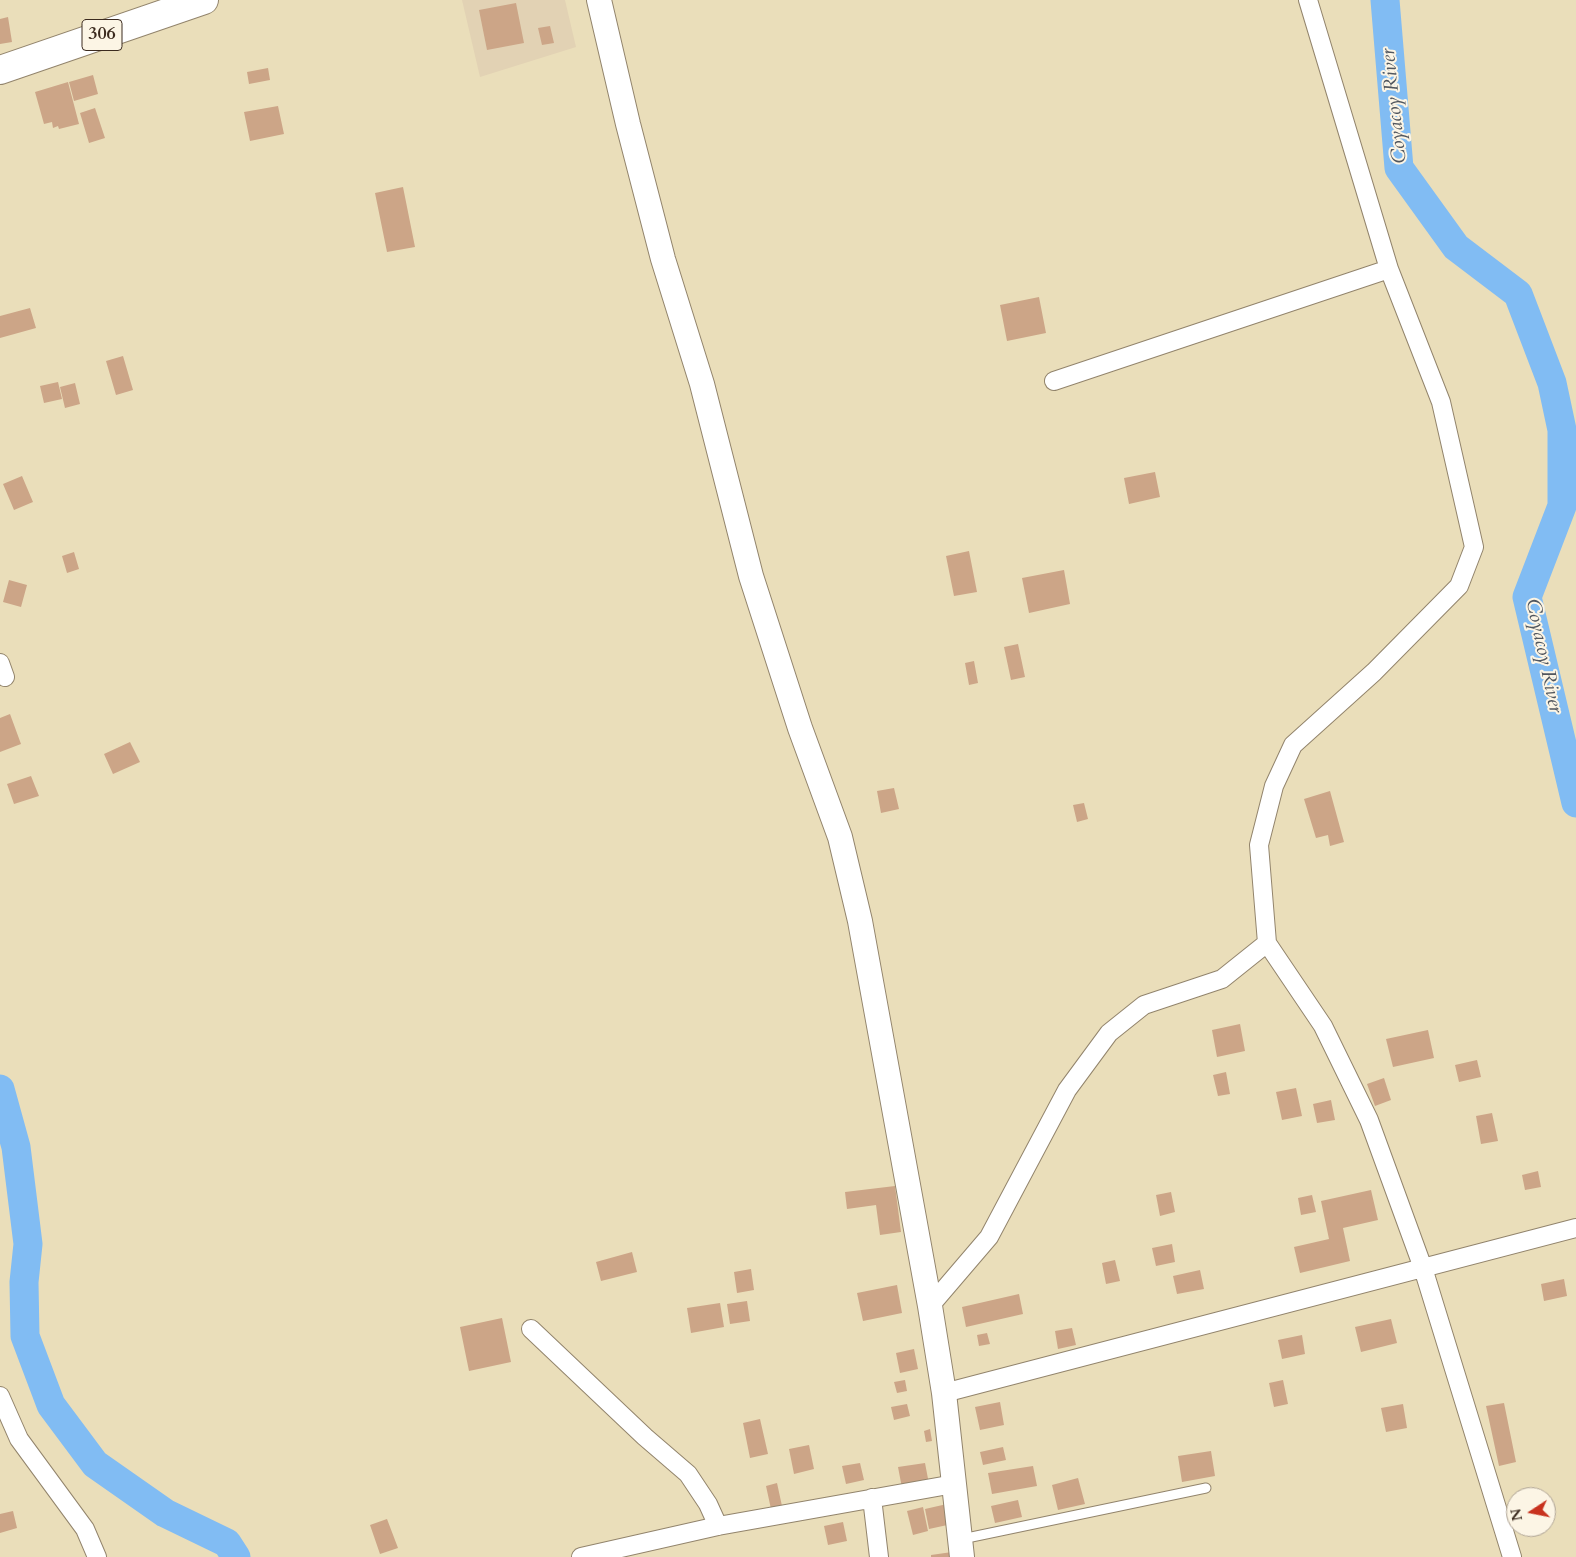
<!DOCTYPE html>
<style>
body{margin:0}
#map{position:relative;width:1576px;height:1557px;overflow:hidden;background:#eadeba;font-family:Cardo,serif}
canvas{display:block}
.north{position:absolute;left:1506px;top:1487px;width:50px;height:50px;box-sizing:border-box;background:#fcf5e5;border:1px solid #afa495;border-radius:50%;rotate:259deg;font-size:14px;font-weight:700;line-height:20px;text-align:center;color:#3b2a1e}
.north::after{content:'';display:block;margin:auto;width:18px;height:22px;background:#c8321e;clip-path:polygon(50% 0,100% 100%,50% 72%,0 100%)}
</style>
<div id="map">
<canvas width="1576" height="1557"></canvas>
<div class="north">N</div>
</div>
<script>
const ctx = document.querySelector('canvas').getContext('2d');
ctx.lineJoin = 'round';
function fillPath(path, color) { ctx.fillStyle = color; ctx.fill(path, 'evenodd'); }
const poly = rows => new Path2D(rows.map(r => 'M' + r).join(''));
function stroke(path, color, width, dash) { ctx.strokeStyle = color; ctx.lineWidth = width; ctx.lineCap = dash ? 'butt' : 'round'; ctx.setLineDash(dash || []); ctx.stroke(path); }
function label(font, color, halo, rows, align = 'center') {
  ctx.font = font + ' Cardo,serif'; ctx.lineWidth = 4; ctx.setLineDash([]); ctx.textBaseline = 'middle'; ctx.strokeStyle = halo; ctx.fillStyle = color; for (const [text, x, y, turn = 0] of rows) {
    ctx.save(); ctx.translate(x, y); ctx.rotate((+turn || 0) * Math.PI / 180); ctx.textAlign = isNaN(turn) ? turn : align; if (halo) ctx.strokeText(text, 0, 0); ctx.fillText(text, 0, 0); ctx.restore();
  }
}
fillPath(poly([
 [462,0,565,0,576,47,480,77]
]), '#e2d2b4');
stroke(poly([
 [1385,0,1399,168,1456,247,1518,294,1552,383,1562,430,1562,506,1527,597,1576,803],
 [0,1089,16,1147,28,1244,24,1282,25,1336,51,1405,95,1464,165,1513,227,1543,236,1557]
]), '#81bcf3', 29);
fillPath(poly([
 [516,3,524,43,487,50,479,10],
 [8,17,12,42,0,44,0,19],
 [550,26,554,43,542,45,538,28],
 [268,68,270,80,249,84,247,72],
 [93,75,98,94,74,101,69,82],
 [68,82,79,124,59,129,58,126,53,128,52,122,44,124,35,92],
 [278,106,284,134,250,141,244,112],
 [95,108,105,138,89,143,80,113],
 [403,187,415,247,387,252,375,193],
 [1039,297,1046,333,1007,341,1000,305],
 [30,308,36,328,0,338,0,316],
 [123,356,133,390,116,395,106,361],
 [58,382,62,399,44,403,40,386],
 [75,383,80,404,65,408,60,387],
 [1155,472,1160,497,1129,504,1124,478],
 [22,476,33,502,14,510,3,484],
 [969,551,977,592,954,596,946,556],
 [74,552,79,569,67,573,62,556],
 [1064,570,1070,604,1029,613,1022,578],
 [9,580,27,585,21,607,3,602],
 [1018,644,1025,677,1011,680,1004,647],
 [974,661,978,683,969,685,965,663],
 [10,714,21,744,0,752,0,718],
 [130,742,140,762,113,774,104,754],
 [31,776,39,796,14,804,7,784],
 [894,788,899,809,881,813,877,791],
 [1330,791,1344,842,1330,846,1328,835,1316,838,1304,799],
 [1084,803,1088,819,1077,822,1073,805],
 [1240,1024,1245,1051,1217,1057,1212,1030],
 [1428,1030,1434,1058,1393,1067,1386,1039],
 [1477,1060,1481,1077,1459,1082,1455,1065],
 [1226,1072,1230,1094,1218,1096,1213,1075],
 [1384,1078,1391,1100,1375,1106,1367,1084],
 [1296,1088,1302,1116,1282,1120,1276,1092],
 [1331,1100,1335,1120,1317,1123,1313,1104],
 [1492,1113,1498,1141,1481,1144,1476,1116],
 [1538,1171,1541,1187,1525,1190,1522,1175],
 [895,1186,901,1232,880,1235,876,1205,847,1209,845,1192],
 [1371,1190,1378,1220,1343,1228,1350,1261,1300,1273,1294,1247,1329,1239,1321,1201],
 [1171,1192,1175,1212,1160,1216,1156,1195],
 [1312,1195,1316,1212,1301,1215,1298,1198],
 [1172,1244,1175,1262,1156,1266,1152,1248],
 [632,1252,637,1272,601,1281,596,1262],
 [1115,1260,1120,1281,1106,1284,1102,1263],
 [751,1269,754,1290,737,1293,734,1272],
 [1200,1270,1204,1289,1177,1294,1173,1276],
 [1564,1279,1567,1296,1544,1301,1541,1284],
 [897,1285,902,1313,863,1321,857,1293],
 [1019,1294,1023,1314,966,1327,962,1307],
 [747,1301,750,1321,730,1324,727,1304],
 [720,1303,724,1327,691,1333,687,1308],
 [502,1318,511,1362,469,1371,460,1327],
 [1391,1319,1397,1343,1361,1352,1355,1327],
 [1072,1328,1076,1345,1058,1349,1055,1331],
 [987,1333,990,1344,979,1346,977,1335],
 [1302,1335,1305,1354,1282,1359,1278,1340],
 [914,1349,918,1369,900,1373,896,1353],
 [905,1380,907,1391,897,1393,894,1382],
 [1283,1380,1288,1404,1274,1407,1269,1383],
 [1000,1402,1004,1425,980,1430,975,1407],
 [1504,1403,1516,1462,1499,1466,1486,1406],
 [907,1404,910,1416,894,1420,891,1407],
 [1403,1404,1407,1428,1386,1432,1381,1408],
 [760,1419,768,1454,750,1458,743,1423],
 [930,1429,932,1441,926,1442,924,1431],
 [809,1445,814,1469,794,1474,789,1449],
 [1003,1447,1006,1460,983,1465,980,1452],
 [1211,1451,1215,1476,1182,1482,1178,1456],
 [860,1463,864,1480,846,1484,842,1466],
 [925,1463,929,1484,902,1488,898,1467],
 [1033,1466,1037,1486,992,1494,988,1473],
 [1078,1478,1085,1504,1058,1510,1052,1485],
 [777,1483,782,1506,771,1509,766,1486],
 [1018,1500,1022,1517,995,1523,991,1506],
 [947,1504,952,1524,929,1529,925,1509],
 [923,1507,928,1531,913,1535,907,1511],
 [13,1511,17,1528,0,1533,0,1514],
 [387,1519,398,1548,380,1554,370,1525],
 [843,1522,847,1541,828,1545,824,1526],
 [952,1552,952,1557,931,1557,931,1555]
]), '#cca587');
const lane = poly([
 [962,1539,1206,1488]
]);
const street = poly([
 [1308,0,1389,269,1441,402,1474,547,1459,586,1374,672,1293,745,1274,786,1259,845,1267,943,1323,1026,1369,1120,1423,1268,1512,1557],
 [1054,381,1389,269],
 [0,663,5,677],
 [930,1306,989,1237,1067,1090,1109,1033,1144,1005,1222,979,1267,943],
 [531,1329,645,1437,688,1474,708,1504,718,1526],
 [944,1393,1576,1228],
 [0,1396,19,1439,85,1529,97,1557],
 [872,1498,879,1557],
 [581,1557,718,1526,954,1484]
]);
const secondary = poly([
 [599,0,628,124,663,259,702,384,751,576,800,728,840,837,860,921,930,1306,944,1393,962,1557]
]);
const primary = poly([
 [0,70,204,0]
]);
stroke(lane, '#92846c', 11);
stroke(street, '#92846c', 20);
stroke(secondary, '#92846c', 26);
stroke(primary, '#92846c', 30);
stroke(lane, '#fff', 9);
stroke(street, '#fff', 18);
stroke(secondary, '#fff', 24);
stroke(primary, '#fff', 28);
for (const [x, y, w] of [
 [102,35,40]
]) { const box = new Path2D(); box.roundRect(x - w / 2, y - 15.5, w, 31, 4); ctx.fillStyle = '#fcf5e5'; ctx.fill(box); stroke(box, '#3b2a1e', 1); }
label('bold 18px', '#3b2a1e', null, [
 ["306",102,35]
]);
label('italic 20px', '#50565e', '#fcf5e5', [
 ["Coyacoy River",1395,106,-96],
 ["Coyacoy River",1543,656,78]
]);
</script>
